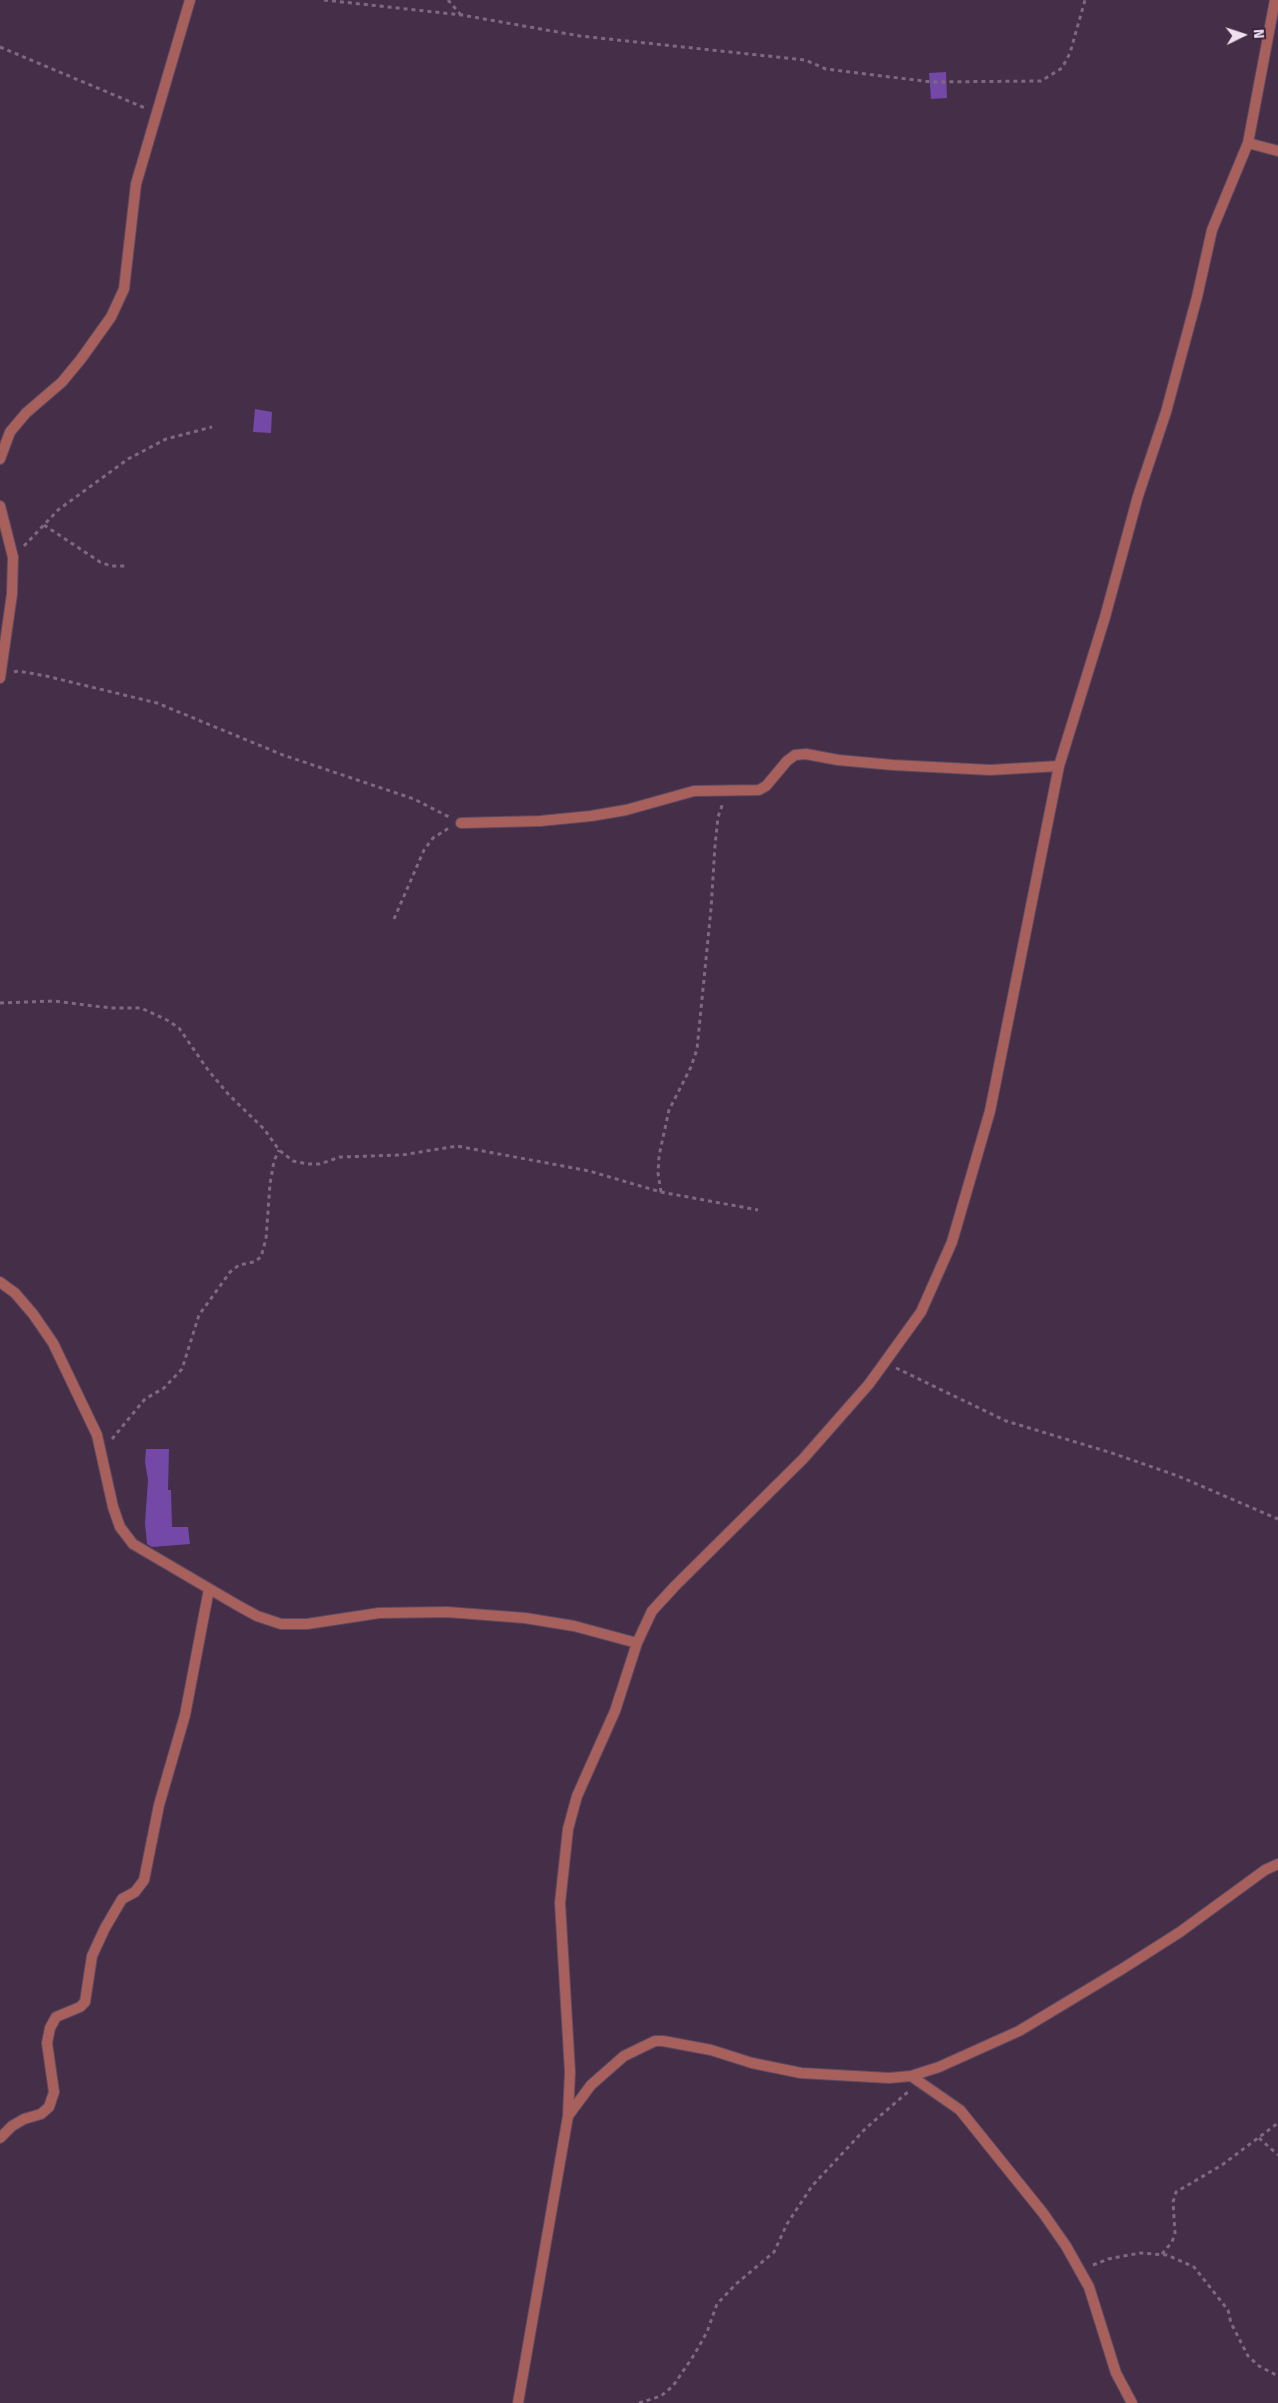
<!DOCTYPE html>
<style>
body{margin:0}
#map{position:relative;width:1278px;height:2403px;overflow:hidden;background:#452e47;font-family:"Fira Sans",sans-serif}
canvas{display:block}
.north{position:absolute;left:1218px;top:10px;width:50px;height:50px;-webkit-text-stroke:4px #3a243d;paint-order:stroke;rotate:86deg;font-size:14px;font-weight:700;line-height:20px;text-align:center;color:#efe0f0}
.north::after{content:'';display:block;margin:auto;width:18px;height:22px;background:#efe0f0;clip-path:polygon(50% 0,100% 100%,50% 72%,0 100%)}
</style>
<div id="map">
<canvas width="1278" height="2403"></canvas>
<div class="north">N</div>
</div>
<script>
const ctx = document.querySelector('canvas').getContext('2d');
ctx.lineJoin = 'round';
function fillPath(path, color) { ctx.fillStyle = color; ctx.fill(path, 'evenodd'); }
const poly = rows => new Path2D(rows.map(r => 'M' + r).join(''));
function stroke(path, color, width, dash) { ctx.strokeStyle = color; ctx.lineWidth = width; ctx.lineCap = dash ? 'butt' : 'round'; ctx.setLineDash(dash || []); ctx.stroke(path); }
fillPath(poly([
 [946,72,947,98,931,99,929,73],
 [255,409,272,412,271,433,253,432],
 [146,1449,169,1449,168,1490,171,1490,172,1527,188,1527,190,1544,152,1547,147,1544,145,1523,148,1480,145,1462]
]), '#7448a6');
const street = poly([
 [1248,143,1278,151],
 [0,459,10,432,26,413,62,382,81,359,111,317,124,289,136,184,190,0],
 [0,506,13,557,12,594,0,678],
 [461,823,540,821,591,816,626,810,694,791,759,790,766,786,787,761,795,755,806,754,838,760,893,765,990,770,1059,766],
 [0,1282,15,1293,33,1314,53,1343,97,1435,113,1507,120,1527,133,1544,237,1605,257,1616,281,1624,307,1624,379,1613,447,1612,525,1618,574,1626,637,1643],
 [911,2076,960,2110,1043,2213,1066,2246,1089,2287,1116,2373,1132,2403],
 [568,2116,591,2085,624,2056,655,2041,663,2041,711,2050,752,2063,801,2073,889,2078,911,2076,939,2067,1019,2031,1122,1969,1180,1932,1265,1870,1278,1864],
 [0,2138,12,2126,24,2119,41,2114,49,2107,54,2092,47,2043,50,2028,56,2017,80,2007,85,2002,92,1956,105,1928,122,1899,135,1892,144,1880,159,1805,185,1715,209,1589],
 [518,2403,568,2116,570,2072,560,1903,568,1829,577,1796,615,1711,637,1643,652,1611,675,1586,803,1459,869,1384,921,1312,952,1242,990,1111,1059,766,1105,617,1138,496,1166,412,1197,297,1212,230,1248,143,1275,0]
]);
stroke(street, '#604a62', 12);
stroke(poly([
 [324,0,462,15,580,36,805,60,826,69,931,82,1041,81,1062,68,1070,53,1085,0],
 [448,0,461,15],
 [0,47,145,108],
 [44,525,100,562,111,566,126,566],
 [24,546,58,510,128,459,166,439,212,427],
 [14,672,18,671,46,676,157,703,283,755,414,799,449,817],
 [394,919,424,850,433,838,449,828],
 [0,1003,53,1001,111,1008,141,1008,167,1020,179,1028,208,1070,229,1095,264,1129,279,1150,293,1161,308,1164,320,1164,340,1157,402,1155,457,1146,589,1171,661,1192,758,1210],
 [661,1192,658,1173,659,1156,669,1110,691,1067,697,1049,711,909,715,846,718,817,723,803],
 [896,1368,1006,1421,1112,1453,1178,1476,1278,1519],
 [112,1439,145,1399,164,1388,182,1369,199,1315,230,1272,239,1265,254,1262,261,1257,266,1239,270,1184,274,1161,279,1150],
 [1259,2138,1278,2155],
 [1162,2254,1172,2242,1175,2233,1173,2202,1176,2192,1222,2165,1278,2123],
 [1093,2265,1108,2259,1140,2253,1167,2255,1194,2267,1228,2310,1231,2323,1248,2356,1259,2366,1278,2376],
 [639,2403,661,2396,673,2386,694,2355,707,2332,717,2304,736,2284,774,2252,787,2224,812,2186,866,2128,909,2091]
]), '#7e6a80', 3, [4, 4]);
stroke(street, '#a7605c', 10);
</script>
